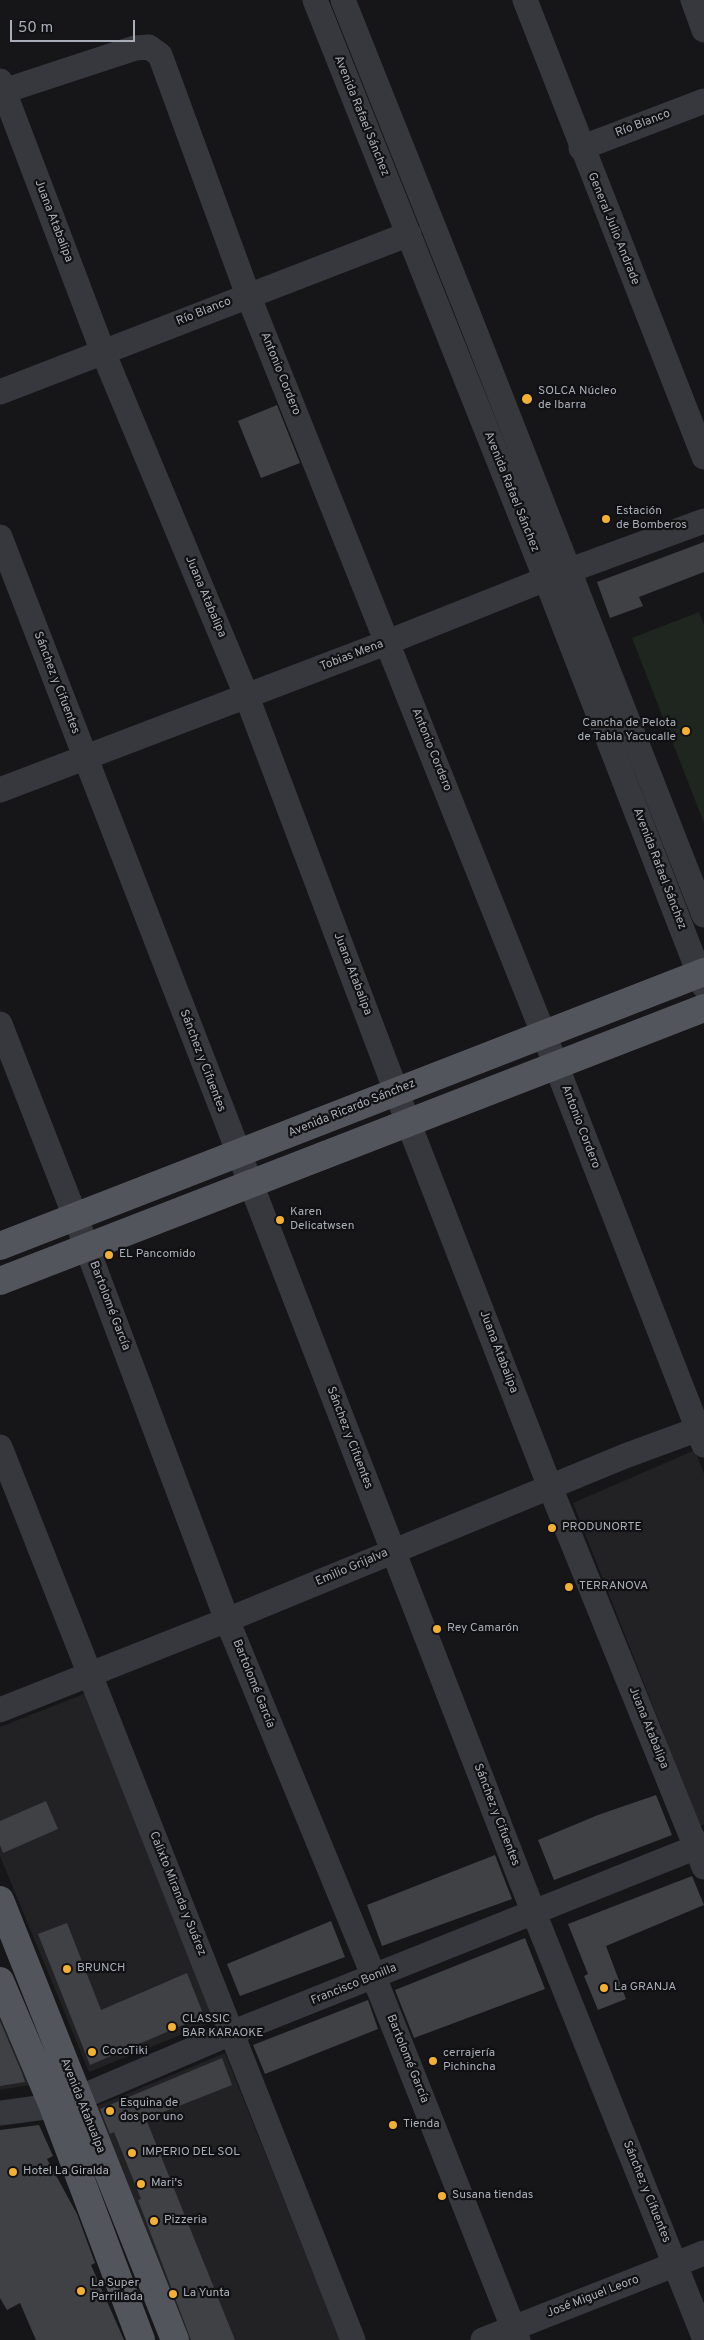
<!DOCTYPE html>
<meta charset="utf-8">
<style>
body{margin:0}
#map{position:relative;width:704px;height:2340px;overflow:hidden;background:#161618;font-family:Overpass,sans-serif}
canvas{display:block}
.scale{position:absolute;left:10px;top:20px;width:125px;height:22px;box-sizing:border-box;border:2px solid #a8adb8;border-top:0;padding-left:6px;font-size:15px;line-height:18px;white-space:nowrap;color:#a8adb8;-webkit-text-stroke:4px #111113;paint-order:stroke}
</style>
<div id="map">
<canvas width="704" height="2340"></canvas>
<div class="scale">50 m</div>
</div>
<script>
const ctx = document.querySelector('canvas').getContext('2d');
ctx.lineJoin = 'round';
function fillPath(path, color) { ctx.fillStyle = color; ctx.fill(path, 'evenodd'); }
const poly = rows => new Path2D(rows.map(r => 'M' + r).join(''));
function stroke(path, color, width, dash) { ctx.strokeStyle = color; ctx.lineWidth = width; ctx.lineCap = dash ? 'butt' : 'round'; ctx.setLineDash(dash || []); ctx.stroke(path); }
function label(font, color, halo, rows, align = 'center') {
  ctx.font = font + ' Overpass,sans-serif'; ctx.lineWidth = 4.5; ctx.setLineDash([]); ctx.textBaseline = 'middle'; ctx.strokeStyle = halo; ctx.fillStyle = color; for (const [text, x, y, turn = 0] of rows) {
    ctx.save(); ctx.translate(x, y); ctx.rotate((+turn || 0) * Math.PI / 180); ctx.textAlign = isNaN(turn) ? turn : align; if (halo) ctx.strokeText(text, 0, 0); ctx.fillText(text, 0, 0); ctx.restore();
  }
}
fillPath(poly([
 [695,1450,704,1474,704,1824,700,1826,573,1503],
 [84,1694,215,2021,89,2072,0,1856,0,1727],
 [0,2008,30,2085,0,2090],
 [225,2053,340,2340,185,2340,95,2107]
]), '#222225');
fillPath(poly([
 [699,612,704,625,704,823,632,638]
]), '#1e261f');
fillPath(poly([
 [277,405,300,463,261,478,238,421],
 [704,542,704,572,639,597,643,606,610,618,597,582],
 [656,1795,672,1835,554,1880,538,1840,598,1815],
 [46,1801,58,1829,3,1853,0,1845,0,1821],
 [495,1855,512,1899,382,1946,367,1905],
 [692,1876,704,1905,606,1946,626,1999,598,2010,584,1976,588,1974,568,1924],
 [331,1921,345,1957,240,1996,227,1964],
 [67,1923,101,2010,187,1973,204,2016,90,2065,38,1934],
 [525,1938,545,1989,414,2038,395,1990],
 [368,2000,378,2029,265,2074,253,2045],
 [0,2021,22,2073,25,2082,0,2086],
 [222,2058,232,2085,146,2119,235,2340,191,2340,138,2200,141,2199,114,2132,110,2134,100,2109],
 [39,2125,53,2156,47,2159,77,2214,95,2263,91,2265,124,2340,36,2340,20,2303,7,2310,0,2298,0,2130]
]), '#404145');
stroke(poly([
 [315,0,546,579,704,986],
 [343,0,467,311,704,915],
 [525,0,704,457],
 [693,0,704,30],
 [0,81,103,352,247,697,396,1091,550,1487,704,1867],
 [4,91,135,48,149,47,160,55,248,295,556,1065,704,1445],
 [581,148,704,101],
 [0,392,409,234],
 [0,537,522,1883,704,2337],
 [0,790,388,642,546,579,704,521],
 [0,1024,75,1216,227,1620,374,1977,518,2340],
 [0,1447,353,2340],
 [0,1710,227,1620,625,1456,704,1427],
 [0,2113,53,2106,79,2098,231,2033,704,1844],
 [483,2340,704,2253]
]), '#37383d', 25);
stroke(poly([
 [0,1246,704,972],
 [0,1281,704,1008],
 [0,1900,175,2340],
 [0,1981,53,2106,141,2340]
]), '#53555c', 28);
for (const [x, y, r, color] of [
 [527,399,6,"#f2b134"],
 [606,519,5,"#f2b134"],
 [686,731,5,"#f2b134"],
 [280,1220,5,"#f2b134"],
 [109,1255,5,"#f2b134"],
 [552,1528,5,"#f2b134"],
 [569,1587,5,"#f2b134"],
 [437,1629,5,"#f2b134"],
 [67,1969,5,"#f2b134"],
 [604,1988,5,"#f2b134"],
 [172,2027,5,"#f2b134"],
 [92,2052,5,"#f2b134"],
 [433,2061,5,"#f2b134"],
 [110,2111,5,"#f2b134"],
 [393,2125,5,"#f2b134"],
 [132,2153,5,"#f2b134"],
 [13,2172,5,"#f2b134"],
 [141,2184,5,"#f2b134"],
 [442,2196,5,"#f2b134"],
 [154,2221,5,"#f2b134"],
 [81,2291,5,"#f2b134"],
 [173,2294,5,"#f2b134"]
]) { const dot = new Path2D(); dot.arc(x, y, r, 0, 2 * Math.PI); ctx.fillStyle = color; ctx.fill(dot); stroke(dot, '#111113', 2); }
label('12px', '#a8adb8', '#111113', [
 ["Avenida Rafael Sánchez",361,116,68],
 ["Río Blanco",643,124,-21],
 ["Juana Atabalipa",53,221,69],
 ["General Julio Andrade",613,229,68],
 ["Río Blanco",204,312,-22],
 ["Antonio Cordero",280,374,68],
 ["Avenida Rafael Sánchez",511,492,68],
 ["Juana Atabalipa",205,597,67],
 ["Tobias Mena",352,656,-21],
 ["Sánchez y Cifuentes",56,683,69],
 ["Antonio Cordero",431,750,68],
 ["Avenida Rafael Sánchez",659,869,69],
 ["Juana Atabalipa",352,974,69],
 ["Sánchez y Cifuentes",202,1061,69],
 ["Avenida Ricardo Sánchez",352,1109,-22],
 ["Antonio Cordero",580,1127,69],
 ["Bartolomé García",109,1306,69],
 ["Juana Atabalipa",498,1352,69],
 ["Sánchez y Cifuentes",349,1438,69],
 ["Emilio Grijalva",352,1568,-23],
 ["Bartolomé García",253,1684,68],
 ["Juana Atabalipa",648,1728,68],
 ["Sánchez y Cifuentes",496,1815,69],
 ["Calixto Miranda y Suárez",177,1894,68],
 ["Francisco Bonilla",354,1985,-22],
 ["Bartolomé García",407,2059,68],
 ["Avenida Atahualpa",82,2106,68],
 ["Sánchez y Cifuentes",646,2192,68],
 ["José Miguel Leoro",593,2297,-21]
]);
label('12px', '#a8adb8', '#111113', [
 ["SOLCA Núcleo",538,392],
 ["de Ibarra",538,406],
 ["Estación",616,512],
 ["de Bomberos",616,526],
 ["Cancha de Pelota",676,724,"right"],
 ["de Tabla Yacucalle",676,738,"right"],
 ["Karen",290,1213],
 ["Delicatwsen",290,1227],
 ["EL Pancomido",119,1255],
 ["PRODUNORTE",562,1528],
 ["TERRANOVA",579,1587],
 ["Rey Camarón",447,1629],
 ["BRUNCH",77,1969],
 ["La GRANJA",614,1988],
 ["CLASSIC",182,2020],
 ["BAR KARAOKE",182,2034],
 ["CocoTiki",102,2052],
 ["cerrajería",443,2054],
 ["Pichincha",443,2068],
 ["Esquina de",120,2104],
 ["dos por uno",120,2118],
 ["Tienda",403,2125],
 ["IMPERIO DEL SOL",142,2153],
 ["Hotel La Giralda",23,2172],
 ["Mari's",151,2184],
 ["Susana tiendas",452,2196],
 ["Pizzeria",164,2221],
 ["La Super",91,2284],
 ["Parrillada",91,2298],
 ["La Yunta",183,2294]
], 'left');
</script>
